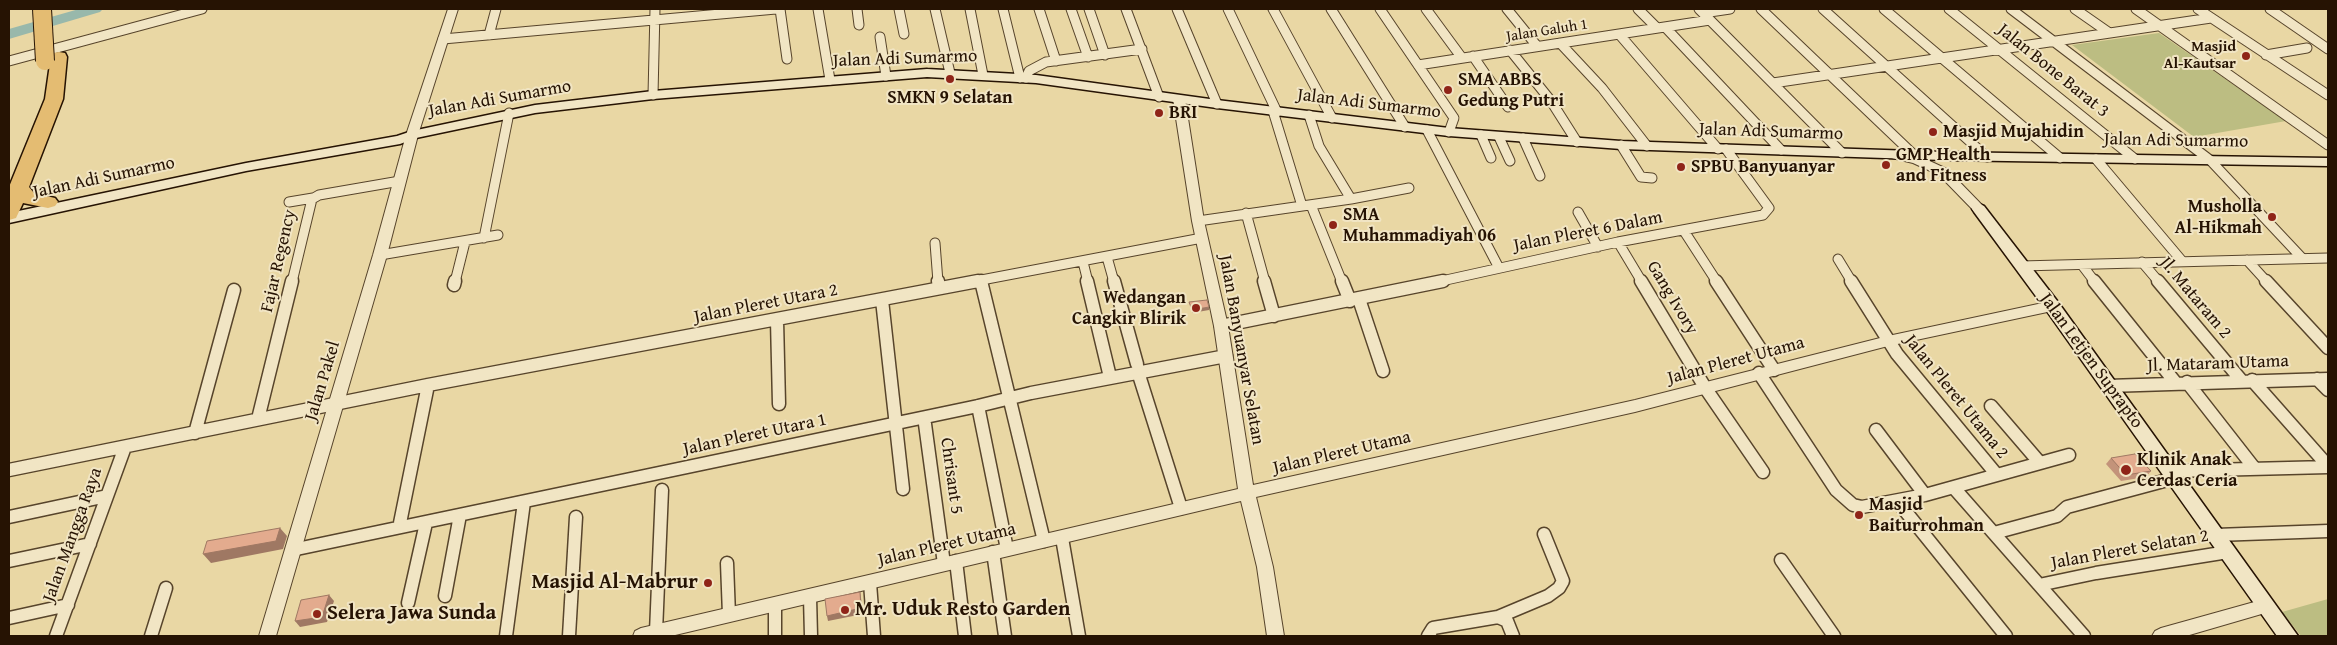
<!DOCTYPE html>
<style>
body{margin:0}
#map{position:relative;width:2337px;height:645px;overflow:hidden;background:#e9d7a4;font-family:"Gentium Book Plus",serif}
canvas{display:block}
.frame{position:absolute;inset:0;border:10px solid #261303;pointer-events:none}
</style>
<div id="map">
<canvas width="2337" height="645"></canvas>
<div class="frame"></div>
</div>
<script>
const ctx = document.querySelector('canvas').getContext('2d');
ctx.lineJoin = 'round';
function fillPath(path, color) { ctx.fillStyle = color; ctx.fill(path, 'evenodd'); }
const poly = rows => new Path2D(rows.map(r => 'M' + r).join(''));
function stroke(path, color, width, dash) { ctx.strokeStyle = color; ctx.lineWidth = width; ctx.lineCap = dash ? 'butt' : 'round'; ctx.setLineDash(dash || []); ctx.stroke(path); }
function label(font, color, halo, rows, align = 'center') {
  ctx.font = font + ' "Gentium Book Plus",serif'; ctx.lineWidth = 4; ctx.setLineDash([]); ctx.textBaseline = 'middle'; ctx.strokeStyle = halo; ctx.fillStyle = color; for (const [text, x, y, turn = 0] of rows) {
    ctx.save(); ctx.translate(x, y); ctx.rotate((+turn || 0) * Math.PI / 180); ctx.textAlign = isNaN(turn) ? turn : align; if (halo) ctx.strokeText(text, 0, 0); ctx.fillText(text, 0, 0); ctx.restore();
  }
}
fillPath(poly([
 [2159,33,2286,121,2194,137,2072,45],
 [2328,599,2328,636,2301,636,2282,612]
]), '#bcbd82');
fillPath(poly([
 [79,9,103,9,100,12,9,39,9,29,79,9]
]), '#98b8ab');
const minorFar1 = poly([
 [780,9,787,59],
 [818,9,830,80],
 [857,9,859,25],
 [899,9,904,34],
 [935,9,950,73],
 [970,9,983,75],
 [1003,9,1020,78],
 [1039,9,1056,61],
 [1071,9,1088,57],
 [1089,9,1105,55],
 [1126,9,1159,97],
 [1177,9,1217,104],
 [1228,9,1277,112],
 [1273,9,1332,118],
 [1331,9,1405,127],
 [1380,9,1454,118,1449,132],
 [1426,9,1462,58],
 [1507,9,1537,46],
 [1638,9,1657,28],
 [1699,9,1842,153],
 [1761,9,1914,155],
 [1823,9,1987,157],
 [1884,9,2060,158],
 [1949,9,2135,159],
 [2011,9,2210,160,2302,258],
 [2075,9,2108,32],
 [2136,9,2328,145],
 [2198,9,2328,95],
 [2270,9,2328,49],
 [1703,13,1730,9],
 [1665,27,1781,150],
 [1619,34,1718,149],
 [489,35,496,9],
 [880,37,886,76],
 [443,39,776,9],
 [1560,43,1602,88,1647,146],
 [1510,50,1551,101,1577,142],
 [2266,55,2307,48],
 [1473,56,1508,107],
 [9,61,202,9],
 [1418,65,1710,20],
 [1026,78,1029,71,1046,62,1142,49],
 [1773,83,2211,18],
 [653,95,655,9],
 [1273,111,1302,206],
 [1309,115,1319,146,1351,199],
 [1427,130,1499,268],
 [1481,135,1491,158],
 [1499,137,1510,161],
 [1523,138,1540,176],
 [1621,145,1641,177,1652,178],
 [2096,159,2182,261],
 [289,202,313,198],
 [1311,205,1342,282],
 [1578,212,1598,247],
 [1246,213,1265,282],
 [1198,221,1351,199,1409,188],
 [1684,231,1717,282],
 [484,238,509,113],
 [1618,242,1642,282],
 [935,243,938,282],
 [380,255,498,235],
 [1107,257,1114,282],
 [1838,259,1852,282],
 [2247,260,2267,282],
 [1083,262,1088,282],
 [2142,262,2159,282],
 [2082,265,2095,282],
 [2021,266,2328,258],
 [292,282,312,199,319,195,400,181],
 [455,282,465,242],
 [971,282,1202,238],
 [1437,282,1618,242,1763,215,1769,208,1726,149]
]);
const minor = poly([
 [938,281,939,288],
 [981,281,1044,541],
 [1087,281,1110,377],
 [1114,281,1137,364],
 [1264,281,1274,316],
 [1342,281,1350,301],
 [1641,281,1706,389,1763,472],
 [1716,281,1774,370],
 [1851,281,1897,354,1997,475],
 [2094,281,2175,382],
 [2158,281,2241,380],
 [2266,281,2328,348],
 [454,285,455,281],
 [1359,299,1383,371],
 [882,300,903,489],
 [777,320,779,404],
 [1221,326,1443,281],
 [1138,372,1181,508],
 [1759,373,1836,490,1853,505,1862,507,1925,495,2069,455],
 [2317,379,2328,390],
 [2252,380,2328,466],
 [2187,382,2255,469],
 [2108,386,2328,379],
 [978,406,1007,549],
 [1991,406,2040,463],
 [258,419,292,281],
 [925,424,944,564],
 [1876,430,1925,495],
 [195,433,234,290],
 [9,470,428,385,978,281],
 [2171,471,2328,467],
 [1954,488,2084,636],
 [1898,502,2006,636],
 [9,517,107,496],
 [400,523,428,385],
 [1994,533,2057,516,2067,507,2175,478],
 [2216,535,2328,531],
 [1062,538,1079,636],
 [292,550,978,406,1031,393,1226,356],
 [993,552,1005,636],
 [1781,560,1834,636],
 [9,561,90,544],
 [956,561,965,636],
 [727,563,729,615],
 [870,583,874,636],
 [2039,585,2096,573,2228,552],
 [445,596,460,515],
 [810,597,811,636],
 [408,603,426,523],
 [775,605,775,636],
 [1498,617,1548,596,1559,588,1563,581,1544,534],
 [9,618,68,605],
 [656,632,662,490],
 [56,636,125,447],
 [151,636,166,588],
 [506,636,524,502],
 [569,636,576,517],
 [1428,636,1433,628,1498,617,1507,621,1513,636]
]);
const tertiary = poly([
 [448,9,458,9,418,135,387,255,276,636,259,636,373,255,406,135,448,9],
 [1179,96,1185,99,1204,221,1228,326,1253,485,1635,400,1888,336,2052,301,2059,306,2052,311,1888,346,1635,412,1256,497,1273,567,1284,636,1267,636,1257,567,1241,501,671,636,633,636,635,631,641,628,1238,489,1214,326,1192,221,1173,99,1179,96],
 [1896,151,1921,157,1947,169,1983,206,1985,209,1983,212,1975,212,1939,175,1913,163,1892,158,1890,155,1892,152,1896,151],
 [2265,599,2271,601,2273,606,2271,611,2265,613,2186,636,2152,636,2155,631,2161,628,2265,599]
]);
const secondary = poly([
 [927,69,1036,75,1217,100,1449,128,1621,141,1943,152,2328,158,2328,166,1943,160,1621,149,1449,136,1217,108,1036,83,927,77,653,99,535,113,416,138,400,144,246,171,9,223,9,213,246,163,397,136,412,131,535,105,653,91,927,69],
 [1979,204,1984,206,2058,302,2298,636,2277,636,2046,310,1974,212,1972,209,1974,206,1979,204]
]);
const motorway = poly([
 [59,52,65,53,67,57,63,99,29,187,34,193,55,198,58,202,55,206,48,208,23,203,16,218,9,220,9,187,45,99,51,57,53,53,59,52]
]);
stroke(minorFar1, '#57442b', 11);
stroke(minor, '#57442b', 15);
stroke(tertiary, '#57442b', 2);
stroke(secondary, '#261303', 3);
stroke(motorway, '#261303', 3);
stroke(minorFar1, '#f1e5c4', 9);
stroke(minor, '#f1e5c4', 12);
fillPath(tertiary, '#f1e5c4');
fillPath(secondary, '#f1e5c4');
fillPath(motorway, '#e4bc72');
const motorwayBridge = poly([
 [42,9,45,61]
]);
stroke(motorwayBridge, '#261303', 20, []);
stroke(motorwayBridge, '#e4bc72', 18);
fillPath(poly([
 [2111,458,2151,471,2146,477,2121,481,2106,464]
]), '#c3937a');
fillPath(poly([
 [1209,307,1209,310,1192,313,1192,310],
 [280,528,287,536,283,549,211,563,203,554],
 [860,592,861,598,863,614,828,621,827,616],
 [329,595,334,601,327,622,300,627,295,621]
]), '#9f7863');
const building = poly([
 [1207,300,1209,307,1192,310,1189,302,1207,300],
 [2135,454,2151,471,2126,475,2111,458,2135,454],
 [280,528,276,541,203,554,207,541,280,528],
 [860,592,861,608,827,616,825,599,860,592],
 [329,595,322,617,295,621,301,600,329,595]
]);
fillPath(building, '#e3ab8e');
stroke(building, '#9f7863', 1);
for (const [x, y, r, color] of [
 [2246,56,5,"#8f2418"],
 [950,79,5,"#8f2418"],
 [1448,90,5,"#8f2418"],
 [1159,113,5,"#8f2418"],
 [1933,132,5,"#8f2418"],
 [1886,165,5,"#8f2418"],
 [1681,167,5,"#8f2418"],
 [2272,217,5,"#8f2418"],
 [1333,225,5,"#8f2418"],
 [1196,308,5,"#8f2418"],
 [2126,470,6,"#8f2418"],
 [1859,515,5,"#8f2418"],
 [708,583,5,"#8f2418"],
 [845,610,5,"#8f2418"],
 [317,614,5,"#8f2418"]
]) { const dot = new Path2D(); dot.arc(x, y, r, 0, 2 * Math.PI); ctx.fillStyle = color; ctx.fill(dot); stroke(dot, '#f1e5c4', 2); }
label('15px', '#261303', '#f1e5c4', [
 ["Jalan Galuh 1",1547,31,-9]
]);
label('bold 15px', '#261303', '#f1e5c4', [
 ["Masjid",2236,47],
 ["Al-Kautsar",2236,64]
], 'right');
label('18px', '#261303', '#f1e5c4', [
 ["Jalan Adi Sumarmo",905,59,-2],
 ["Jalan Bone Barat 3",2053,71,39],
 ["Jalan Adi Sumarmo",500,99,-10],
 ["Jalan Adi Sumarmo",1369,104,7],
 ["Jalan Adi Sumarmo",1771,132,2],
 ["Jalan Adi Sumarmo",2176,141,1],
 ["Jalan Adi Sumarmo",104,178,-12],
 ["Jalan Pleret 6 Dalam",1588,232,-11],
 ["Fajar Regency",279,261,-77],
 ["Gang Ivory",1672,298,59],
 ["Jl. Mataram 2",2195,298,50],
 ["Jalan Pleret Utara 2",766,304,-11],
 ["Jalan Banyuanyar Selatan",1241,350,80],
 ["Jalan Pleret Utama",1736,361,-15],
 ["Jalan Letjen Suprapto",2091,361,54],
 ["Jl. Mataram Utama",2218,364,-2],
 ["Jalan Pakel",323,381,-73],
 ["Jalan Pleret Utama 2",1956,397,51],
 ["Jalan Pleret Utara 1",755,435,-12],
 ["Jalan Pleret Utama",1342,453,-13],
 ["Chrisant 5",951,476,82],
 ["Jalan Mangga Raya",73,535,-70],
 ["Jalan Pleret Utama",947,545,-13],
 ["Jalan Pleret Selatan 2",2130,550,-10]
]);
label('bold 18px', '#261303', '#f1e5c4', [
 ["SMA ABBS",1458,80],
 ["Gedung Putri",1458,101],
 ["SMKN 9 Selatan",950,98,"center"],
 ["BRI",1169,113],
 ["Masjid Mujahidin",1943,132],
 ["GMP Health",1896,155],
 ["and Fitness",1896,176],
 ["SPBU Banyuanyar",1691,167],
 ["Musholla",2262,207,"right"],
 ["Al-Hikmah",2262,228,"right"],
 ["SMA",1343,215],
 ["Muhammadiyah 06",1343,236],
 ["Wedangan",1186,298,"right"],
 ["Cangkir Blirik",1186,319,"right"],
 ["Klinik Anak",2137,460],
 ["Cerdas Ceria",2137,481],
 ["Masjid",1869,505],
 ["Baiturrohman",1869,526]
], 'left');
label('bold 21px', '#261303', '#f1e5c4', [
 ["Masjid Al-Mabrur",698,583,"right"],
 ["Mr. Uduk Resto Garden",855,610],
 ["Selera Jawa Sunda",327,614]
], 'left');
</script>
